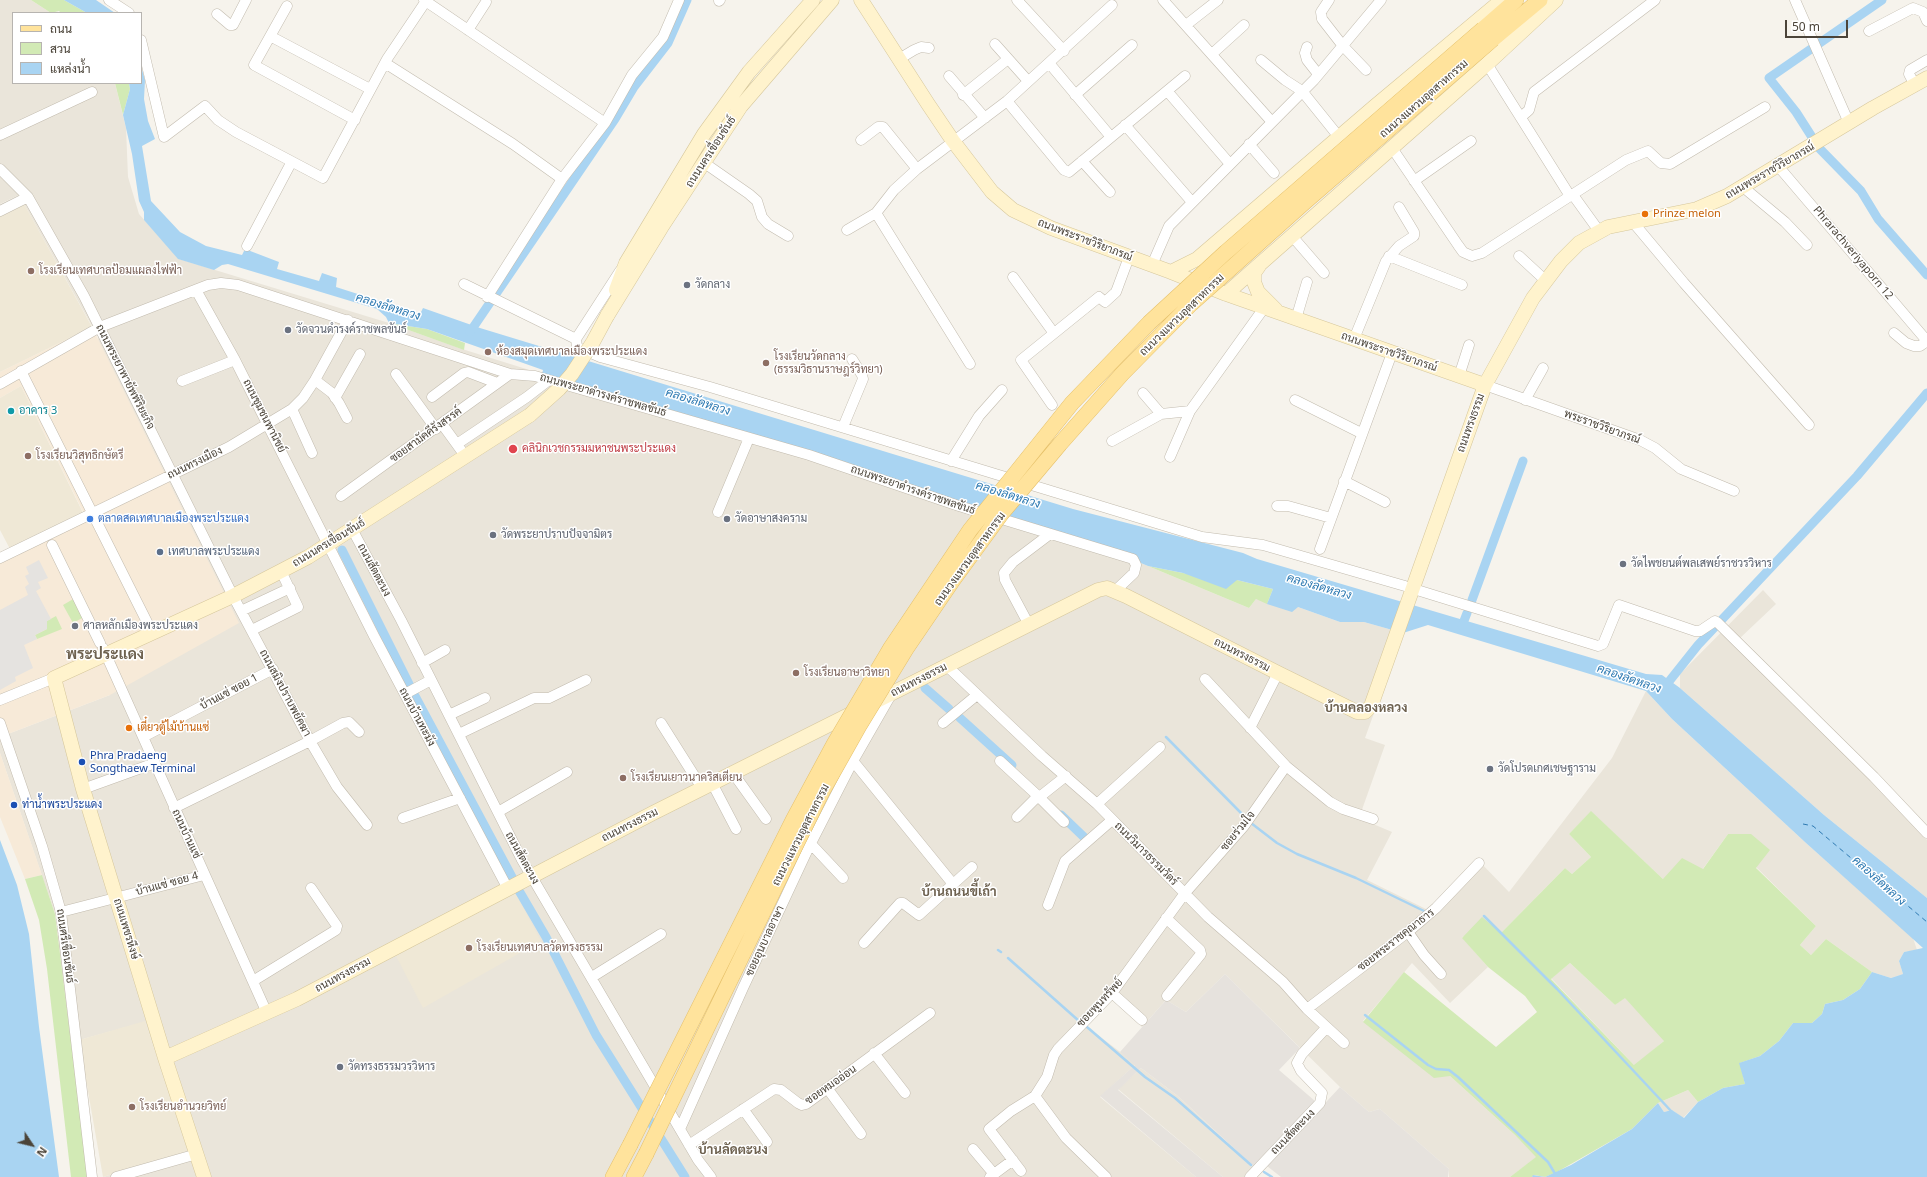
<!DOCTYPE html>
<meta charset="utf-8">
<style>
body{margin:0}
#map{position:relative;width:1927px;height:1177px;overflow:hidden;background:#f6f3ec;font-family:"Noto Sans",Sarabun,sans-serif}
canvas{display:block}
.legend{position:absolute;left:12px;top:12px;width:130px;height:72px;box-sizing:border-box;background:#fff;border:1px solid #b7b4b0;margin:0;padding:5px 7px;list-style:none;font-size:12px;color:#4b4439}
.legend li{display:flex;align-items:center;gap:8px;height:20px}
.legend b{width:20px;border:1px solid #b7b4b0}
.north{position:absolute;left:12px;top:1125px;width:40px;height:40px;-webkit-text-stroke:3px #fff;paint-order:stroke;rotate:125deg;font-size:11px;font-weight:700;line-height:16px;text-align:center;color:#4b4439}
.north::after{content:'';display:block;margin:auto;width:14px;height:18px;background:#4b4439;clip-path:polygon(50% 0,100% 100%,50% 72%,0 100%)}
.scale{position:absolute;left:1785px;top:20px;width:63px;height:18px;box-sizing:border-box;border:2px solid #4b4439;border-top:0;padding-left:5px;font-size:12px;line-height:14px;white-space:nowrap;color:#4b4439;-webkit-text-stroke:3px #fff;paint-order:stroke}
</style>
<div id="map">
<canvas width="1927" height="1177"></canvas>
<ul class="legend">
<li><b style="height:5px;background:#ffe39c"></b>ถนน</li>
<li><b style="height:11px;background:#d2eab5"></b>สวน</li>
<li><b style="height:11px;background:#a9d4f2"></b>แหล่งน้ำ</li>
</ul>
<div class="north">N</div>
<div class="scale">50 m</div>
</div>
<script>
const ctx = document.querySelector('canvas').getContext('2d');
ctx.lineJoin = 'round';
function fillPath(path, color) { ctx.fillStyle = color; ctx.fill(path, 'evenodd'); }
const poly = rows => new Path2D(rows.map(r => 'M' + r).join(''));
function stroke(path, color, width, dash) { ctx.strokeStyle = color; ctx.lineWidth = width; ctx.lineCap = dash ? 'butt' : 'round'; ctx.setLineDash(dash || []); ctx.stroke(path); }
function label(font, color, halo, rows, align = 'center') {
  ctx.font = font + ' "Noto Sans",Sarabun,sans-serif'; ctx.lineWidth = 3; ctx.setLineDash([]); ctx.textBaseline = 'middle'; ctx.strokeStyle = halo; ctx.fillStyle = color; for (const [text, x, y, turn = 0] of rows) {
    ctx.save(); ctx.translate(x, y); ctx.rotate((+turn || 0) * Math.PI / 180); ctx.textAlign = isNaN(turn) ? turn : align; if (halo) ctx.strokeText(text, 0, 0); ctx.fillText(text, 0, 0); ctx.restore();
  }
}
fillPath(poly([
 [0,0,31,0,51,13,13,13,13,83,115,83,126,128,128,177,139,214,179,259,389,323,462,349,584,387,1100,546,1249,608,1256,599,1298,607,1340,622,1364,622,1403,633,1365,738,1385,745,1359,818,1392,832,1367,880,1428,910,1477,859,1509,892,1612,758,1646,691,1672,719,1806,843,1913,938,1917,950,1904,952,1899,961,1903,974,1891,978,1872,972,1826,939,1811,955,1800,945,1816,926,1756,867,1728,834,1702,870,1663,879,1591,812,1569,834,1591,857,1572,874,1565,868,1501,933,1462,937,1488,967,1450,1003,1412,963,1363,1021,1450,1076,1515,1135,1537,1157,1510,1177,1449,1177,1449,1169,1380,1109,1369,1112,1340,1087,1225,974,1186,1012,1166,1000,1142,1027,1111,999,1086,1026,1136,1064,1100,1097,1196,1177,103,1177,189,1151,145,1022,83,1039,70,1041,55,914,0,753,0,737,110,695,98,337,19,195,0,204],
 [1763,590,1776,604,1739,639,1927,840,1927,898,1824,815,1680,688,1680,674],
 [1570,963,1615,1005,1625,997,1665,1040,1635,1066,1551,978],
 [1141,1068,1179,1097,1259,1172,1255,1177,1223,1177,1118,1089],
 [1688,1090,1698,1102,1683,1118,1672,1110,1664,1112,1658,1103]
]), '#eae5da');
fillPath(poly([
 [92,327,239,623,110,695,0,737,0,554,84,514,21,386,0,398,0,372],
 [0,753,42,875,25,879,0,817]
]), '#f7ead8');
fillPath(poly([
 [1225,974,1300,1048,1279,1070,1315,1101,1255,1168,1179,1097,1141,1068,1118,1090,1223,1177,1196,1177,1100,1096,1135,1065,1120,1052,1166,1000,1186,1012],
 [1340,1087,1369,1112,1380,1109,1449,1169,1448,1177,1281,1177,1267,1166]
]), '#e6e2dd');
fillPath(poly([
 [23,202,92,327,0,372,0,215],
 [21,386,84,515,10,549,0,530,0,398],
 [515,892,541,941,423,1008,396,956],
 [145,1021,189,1151,103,1177,79,1040]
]), '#efe8d6');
fillPath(poly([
 [31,0,64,0,87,13,61,13,59,11,51,13],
 [115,83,129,83,130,89,123,115],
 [389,323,427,329,465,343,464,350],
 [1148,566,1183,573,1237,580,1273,589,1267,604,1256,599,1249,608],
 [75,598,84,617,73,623,63,605],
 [56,616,62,629,37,639,35,635,47,629,47,621],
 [1591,811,1663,879,1682,858,1703,869,1728,834,1751,834,1770,850,1756,868,1816,926,1800,945,1811,955,1826,939,1872,972,1860,989,1843,1000,1825,1004,1822,1014,1812,1023,1793,1023,1779,1041,1760,1056,1740,1063,1745,1084,1723,1088,1698,1102,1688,1090,1658,1103,1632,1129,1557,1172,1545,1177,1534,1175,1532,1177,1510,1177,1536,1157,1515,1135,1450,1076,1434,1078,1363,1022,1404,972,1496,1047,1537,1012,1525,996,1488,967,1462,938,1482,917,1501,933,1565,868,1572,874,1591,857,1569,834],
 [1570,963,1615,1005,1625,998,1664,1041,1634,1065,1551,979],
 [42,875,55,914,88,1177,71,1177,47,969,39,920,25,879]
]), '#d2eab5');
fillPath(poly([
 [39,560,48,578,38,582,41,588,36,591,51,619,47,621,47,629,35,635,37,639,24,645,33,668,15,677,16,681,0,690,0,610,28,595,25,587,29,584,25,576,29,574,26,567]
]), '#e5e3e0');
fillPath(poly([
 [64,0,96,0,115,13,87,13],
 [141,66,145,80,144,99,148,121,155,139,142,146,151,201,180,232,206,246,242,255,245,249,279,262,277,269,319,281,322,273,337,278,336,287,420,314,423,308,480,328,1073,509,1243,553,1257,559,1646,674,1662,675,1680,688,1824,815,1927,898,1927,1177,1532,1177,1533,1175,1545,1177,1571,1165,1632,1129,1658,1103,1664,1112,1672,1110,1684,1118,1698,1102,1723,1088,1745,1084,1739,1063,1760,1056,1779,1041,1793,1023,1812,1023,1822,1014,1825,1004,1843,1000,1860,989,1872,972,1891,978,1903,974,1899,961,1904,952,1923,948,1806,843,1672,719,1646,691,1428,625,1403,633,1364,622,1340,622,1298,607,1292,612,1267,604,1273,589,1237,580,1226,589,1183,573,1148,566,1100,546,542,374,543,370,427,329,389,323,386,317,377,309,228,264,222,265,214,270,178,259,144,220,144,212,139,201,132,154,123,115,130,89,129,83,141,83],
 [0,840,17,885,29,934,39,1027,59,1177,0,1177]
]), '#a9d4f2');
stroke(poly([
 [1166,737,1243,815],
 [1251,823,1277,843,1297,854,1356,878,1426,912],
 [1484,916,1557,989,1672,1112],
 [998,950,1001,952],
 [1008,958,1079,1021],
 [1365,1015,1428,1065,1436,1069,1449,1070,1458,1077,1548,1162,1557,1177],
 [1087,1027,1145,1077,1175,1098,1251,1165],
 [1264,1172,1272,1177]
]), '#a9d4f2', 2.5);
stroke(poly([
 [1882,0,1769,78,1796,112,1819,148,1861,191,1878,219,1927,275],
 [470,332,615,119,634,87,668,43,687,0],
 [342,550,416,698,513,879],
 [1472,600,1523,461],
 [1462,626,1467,613],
 [925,688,949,709],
 [1663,689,1698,645,1857,476,1927,393],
 [960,718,1012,765],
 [1061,815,1086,839],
 [518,889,546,937,596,1035,685,1177]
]), '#a9d4f2', 9);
stroke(poly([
 [1803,824,1813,826,1927,922]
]), '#2e7ab2', 1, [5, 4]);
const street = poly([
 [109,0,129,13],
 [424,0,605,123],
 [1017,0,1064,51],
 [1163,0,1272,122],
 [1329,0,1321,12,1322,19,1343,46,1366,70],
 [1795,0,1849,123],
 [719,1,720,0],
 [287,6,254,65,355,120],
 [217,14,230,25,233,25,246,0],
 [1186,25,1218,0],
 [468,30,486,2],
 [1869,31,1913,8,1923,12,1927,21],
 [270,36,370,89],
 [141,40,164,137,205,106,218,120,236,132,323,178,387,59,426,1],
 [995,44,1028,81],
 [1307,47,1305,53,1307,60,1318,74],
 [1212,54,1244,25],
 [899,59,914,50,921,47,929,48],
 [1261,60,1285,80,1302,91,1339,137],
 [385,63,513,144,562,179],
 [1049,63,1111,137],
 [1487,64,1570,196],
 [949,76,985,118],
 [1915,85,1909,74,1910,70,1927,60],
 [1168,92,1230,164],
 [963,95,1008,59],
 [1075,95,1132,45],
 [1007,101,1064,170,1069,172,1185,76],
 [1521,117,1529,110,1534,92,1655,0],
 [1125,125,1192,202],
 [0,135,92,92],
 [861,140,878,127,883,127,917,169],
 [1249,144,1274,173],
 [1392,148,1458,245,1463,252,1472,256,1482,253,1626,160,1648,151,1661,163,1670,164,1765,107],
 [1082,161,1110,192],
 [703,162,749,194,757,201,762,217,768,224,788,236],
 [1778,166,1927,341],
 [0,169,28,197,84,296,233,596,310,741,174,808],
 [1414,181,1471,141],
 [1743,187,1785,222,1807,245],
 [1573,195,1599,231],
 [0,211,28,197],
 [876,213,970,364],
 [1632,221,1684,283,1809,425],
 [847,230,876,213,894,190,917,169,1007,101,1112,5],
 [1292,236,1324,273],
 [247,246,291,163],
 [1389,256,1462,285],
 [1519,256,1545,280],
 [1152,265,1169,226,1314,80,1381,0],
 [620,271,576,339,577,347,600,357,710,387,1202,537,1263,545,1405,586],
 [1013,277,1053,332],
 [464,284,576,339],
 [196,290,235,360,374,636,508,889],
 [487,297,562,179,605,123,632,75,663,37,679,0],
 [1296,319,1307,282],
 [1894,333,1906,343,1914,346,1920,346,1927,341],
 [1354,339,1386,261,1399,246,1414,236,1414,232,1399,207],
 [21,371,152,632],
 [396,374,436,429],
 [1459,376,1469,345],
 [315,380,332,393,339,403,347,418],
 [182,381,235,360],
 [0,384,100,327,208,285,221,283,238,285,510,374,535,376,809,455,959,506,1133,559,1136,565,1134,573,1115,591],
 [1485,385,1640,440,1655,448,1681,469,1734,491],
 [1143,393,1161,414,1190,411],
 [432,397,464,373,468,372,497,383],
 [335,398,360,354],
 [1295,400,1361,433],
 [1525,400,1543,368],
 [1052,405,1021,360,1099,297,1105,302,1116,292,1129,257],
 [292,409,312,453],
 [442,424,466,457],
 [843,427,863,379,862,375,852,359],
 [1112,441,1161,414],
 [457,444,527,397,549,380],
 [1170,457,1190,411,1264,308],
 [951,461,979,416,1002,390],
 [1344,481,1385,502],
 [341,496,510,374],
 [1277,506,1288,506,1331,518],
 [718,512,749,438],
 [352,529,401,620,522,860,698,1160,711,1177],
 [52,545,100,643],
 [1320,549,1392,353],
 [0,558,229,447,292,409,303,398,315,380,348,320],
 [1417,590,1598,646,1603,644,1619,605,1695,631,1700,631,1715,621,1718,623,1874,777,1927,833],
 [241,611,290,588],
 [1029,625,1005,580,1004,573,1013,562,1050,534],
 [252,630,298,607,281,571],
 [103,648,267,1013],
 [422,663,445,650],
 [947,666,1042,756,1097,804,1208,917,1283,982,1307,1009,1344,1043],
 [1205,679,1286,766,1330,802,1343,809,1373,819],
 [405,694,431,680],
 [0,700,54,678],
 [449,715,485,698],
 [0,723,42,846,61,912,92,1177],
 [661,723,702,788],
 [943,723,977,695],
 [1250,728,1278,673],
 [359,732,349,722,343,723,310,741,337,787,367,825],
 [459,734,534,698,549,698,586,680],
 [143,737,273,669],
 [853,761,953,884],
 [1000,761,1038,796,1042,795,1066,776],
 [733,773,766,819],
 [712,783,736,829],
 [83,789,155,763],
 [1097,804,1160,747],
 [498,812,567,772],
 [1017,817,1038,796,1064,822],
 [403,818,460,798],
 [811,844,843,878],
 [1048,905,1065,861,1112,820],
 [61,912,204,875],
 [1166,918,1200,950,1201,954,1167,996],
 [1408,932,1424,955,1441,974],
 [864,943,900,903,903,903,919,915,972,867],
 [592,977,661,934],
 [253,981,336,930,337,926,311,888],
 [1112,993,1142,1020],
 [1307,1009,1408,932,1436,908,1479,863],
 [874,1053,905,1093],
 [827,1088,861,1134],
 [1035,1096,1066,1138,1106,1177],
 [743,1109,767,1142],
 [680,1129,743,988,808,849,853,761,892,693],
 [689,1145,774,1089,781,1090,798,1103,802,1105,806,1104,930,1013],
 [973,1149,994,1174],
 [1021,1171,989,1129,1011,1111,1035,1096,1047,1077,1054,1055,1058,1049,1112,993,1185,893,1244,826,1286,766],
 [116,1177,197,1154],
 [990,1177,1013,1160],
 [1250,1177,1320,1103,1322,1093,1301,1071,1297,1063,1302,1054,1326,1028]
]);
const secondary = poly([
 [861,0,928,104,953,141,992,192,1013,210,1051,228,1171,272,1226,294,1485,385],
 [1259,266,1254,273,1254,282,1258,292,1276,310],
 [1171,272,1197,259,1374,107,1502,0],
 [616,290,626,263,704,134,749,72,813,0],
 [1226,294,1487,64,1556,0],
 [607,316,661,228,741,106,832,0],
 [165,1058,297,999,653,813,1098,590,1107,588,1126,596,1278,673,1357,712,1365,712,1371,706,1485,385,1533,298,1561,261,1579,243,1608,227,1697,209,1727,196,1873,108,1927,78],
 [204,1177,165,1058,83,789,54,678,233,596,308,557,530,415]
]);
const primary = poly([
 [1483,29,1516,0],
 [1493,39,1540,0],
 [613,1177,630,1145],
 [634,1177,646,1154]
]);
stroke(street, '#c2bbae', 11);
stroke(secondary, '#d6c79b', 15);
stroke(primary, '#e6c16a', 16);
stroke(street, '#fff', 10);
stroke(secondary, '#fff3cd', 14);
stroke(primary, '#ffe39c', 15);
const secondaryBridge = poly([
 [530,415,559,389,572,374,593,342,607,316]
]);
const primaryBridge = poly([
 [630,1145,793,820,834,744,890,649,970,530,1072,403,1149,323,1226,252,1483,29],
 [646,1154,785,867,823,790,859,726,906,649,953,580,1002,513,1060,444,1122,374,1191,304,1305,202,1493,39]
]);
stroke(secondaryBridge, '#d6c79b', 15, []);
stroke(primaryBridge, '#e6c16a', 16, []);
stroke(secondaryBridge, '#fff3cd', 14);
stroke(primaryBridge, '#ffe39c', 15);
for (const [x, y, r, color] of [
 [1645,214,4,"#e8710a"],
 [31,271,4,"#8d6e63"],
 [687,285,4,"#6b7280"],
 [288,330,4,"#6b7280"],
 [488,352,4,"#8d6e63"],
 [766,363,4,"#8d6e63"],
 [11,411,4,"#0f9aa8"],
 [513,449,5,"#e0444e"],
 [28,456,4,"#8d6e63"],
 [90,519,4,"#3f7fe0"],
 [727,519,4,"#6b7280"],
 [493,535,4,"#6b7280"],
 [160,552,4,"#5c6f8a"],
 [1623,564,4,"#6b7280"],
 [75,626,4,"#6b7280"],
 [796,673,4,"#8d6e63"],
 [129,728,4,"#e8710a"],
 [82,762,4,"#1a4fb4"],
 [1490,769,4,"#6b7280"],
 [623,778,4,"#8d6e63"],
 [14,805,4,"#1a4fb4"],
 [469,948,4,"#8d6e63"],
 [340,1067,4,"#6b7280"],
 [132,1107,4,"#8d6e63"]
]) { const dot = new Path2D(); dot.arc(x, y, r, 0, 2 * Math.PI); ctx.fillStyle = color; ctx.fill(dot); stroke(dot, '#fff', 1.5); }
label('11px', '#4b4439', '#fff', [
 ["ถนนวงแหวนอุตสาหกรรม",1424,99,-41],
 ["ถนนนครเขื่อนขันธ์",711,152,-57],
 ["ถนนพระราชวิริยาภรณ์",1770,171,-30],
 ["ถนนพระราชวิริยาภรณ์",1085,240,21],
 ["Phrarachveriyaporn 12",1853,253,50],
 ["ถนนวงแหวนอุตสาหกรรม",1182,315,-44],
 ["ถนนพระราชวิริยาภรณ์",1389,352,19],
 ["ถนนพระยาพายัพพิริยะกิจ",125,377,63],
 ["ถนนพระยาดำรงค์ราชพลขันธ์",603,395,16],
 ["ถนนชุมชนพานิชย์",264,416,63],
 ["ถนนทรงธรรม",1471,423,-70],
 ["พระราชวิริยาภรณ์",1602,427,20],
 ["ซอยสามัคคีรังสรรค์",426,435,-36],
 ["ถนนทรงเมือง",195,463,-26],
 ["ถนนพระยาดำรงค์ราชพลขันธ์",913,490,19],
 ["ถนนนครเขื่อนขันธ์",329,543,-31],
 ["ถนนวงแหวนอุตสาหกรรม",970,559,-54],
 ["ถนนสัตตะนง",374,570,62],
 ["ถนนทรงธรรม",1242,655,27],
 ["ถนนทรงธรรม",919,680,-27],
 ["บ้านแซ่ ซอย 1",229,692,-28],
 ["ถนนสมิงปราบพยัคฆา",285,693,62],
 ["ถนนบ้านทะมัง",417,717,62],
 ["ถนนทรงธรรม",630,825,-27],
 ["ซอยร่วมใจ",1238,831,-51],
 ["ถนนบ้านแซ่",186,834,65],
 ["ถนนวงแหวนอุตสาหกรรม",801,835,-63],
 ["ถนนวิมารธรรมวัตร์",1146,854,45],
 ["ถนนสัตตะนง",522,858,61],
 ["บ้านแซ่ ซอย 4",167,884,-15],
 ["ถนนเพชรหึงษ์",126,929,73],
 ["ซอยพระราชคุณาธาร",1396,940,-38],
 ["ซอยอุนบาลอาษา",765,941,-65],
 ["ถนนศรีเขื่อนขันธ์",65,946,82],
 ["ถนนทรงธรรม",343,975,-28],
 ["ซอยพูนทรัพย์",1100,1003,-47],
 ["ซอยหมออ่อน",831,1085,-35],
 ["ถนนสัตตะนง",1293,1132,-46]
]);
label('11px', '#c56008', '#fff', [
 ["Prinze melon",1653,214],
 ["เตี๋ยวตู้ไม้บ้านแซ่",137,728]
], 'left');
label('11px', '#785e54', '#fff', [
 ["โรงเรียนเทศบาลป้อมแผลงไฟฟ้า",39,271],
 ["ห้องสมุดเทศบาลเมืองพระประแดง",496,352],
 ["โรงเรียนวัดกลาง",774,357],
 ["(ธรรมวิธานราษฎร์วิทยา)",774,370],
 ["โรงเรียนวิสุทธิกษัตรี",36,456],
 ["โรงเรียนอาษาวิทยา",804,673],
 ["โรงเรียนเยาวนาคริสเตียน",631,778],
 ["โรงเรียนเทศบาลวัดทรงธรรม",477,948],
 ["โรงเรียนอำนวยวิทย์",140,1107]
], 'left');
label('11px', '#5b616d', '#fff', [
 ["วัดกลาง",695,285],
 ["วัดจวนดำรงค์ราชพลขันธ์",296,330],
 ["วัดอาษาสงคราม",735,519],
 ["วัดพระยาปราบปัจจามิตร",501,535],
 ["วัดไพชยนต์พลเสพย์ราชวรวิหาร",1631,564],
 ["ศาลหลักเมืองพระประแดง",83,626],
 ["วัดโปรดเกศเชษฐาราม",1498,769],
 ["วัดทรงธรรมวรวิหาร",348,1067]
], 'left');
label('11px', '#0d838f', '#fff', [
 ["อาคาร 3",19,411]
], 'left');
label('11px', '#be3a42', '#fff', [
 ["คลินิกเวชกรรมมหาชนพระประแดง",522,449]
], 'left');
label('11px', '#366cbe', '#fff', [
 ["ตลาดสดเทศบาลเมืองพระประแดง",98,519]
], 'left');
label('11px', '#4e5e75', '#fff', [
 ["เทศบาลพระประแดง",168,552]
], 'left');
label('11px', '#164399', '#fff', [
 ["Phra Pradaeng",90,756],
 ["Songthaew Terminal",90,769],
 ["ท่าน้ำพระประแดง",22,805]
], 'left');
label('italic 12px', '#2e7ab2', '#fff', [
 ["คลองลัดหลวง",388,307,17],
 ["คลองลัดหลวง",698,402,17],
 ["คลองลัดหลวง",1008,495,17],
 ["คลองลัดหลวง",1319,587,16],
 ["คลองลัดหลวง",1629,679,19],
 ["คลองลัดหลวง",1879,881,42]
]);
label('bold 13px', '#6e6250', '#fff', [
 ["บ้านคลองหลวง",1366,708],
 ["บ้านถนนขี้เถ้า",959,892],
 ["บ้านลัดตะนง",733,1150]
]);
label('bold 15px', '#6e6250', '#fff', [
 ["พระประแดง",105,655]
]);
</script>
